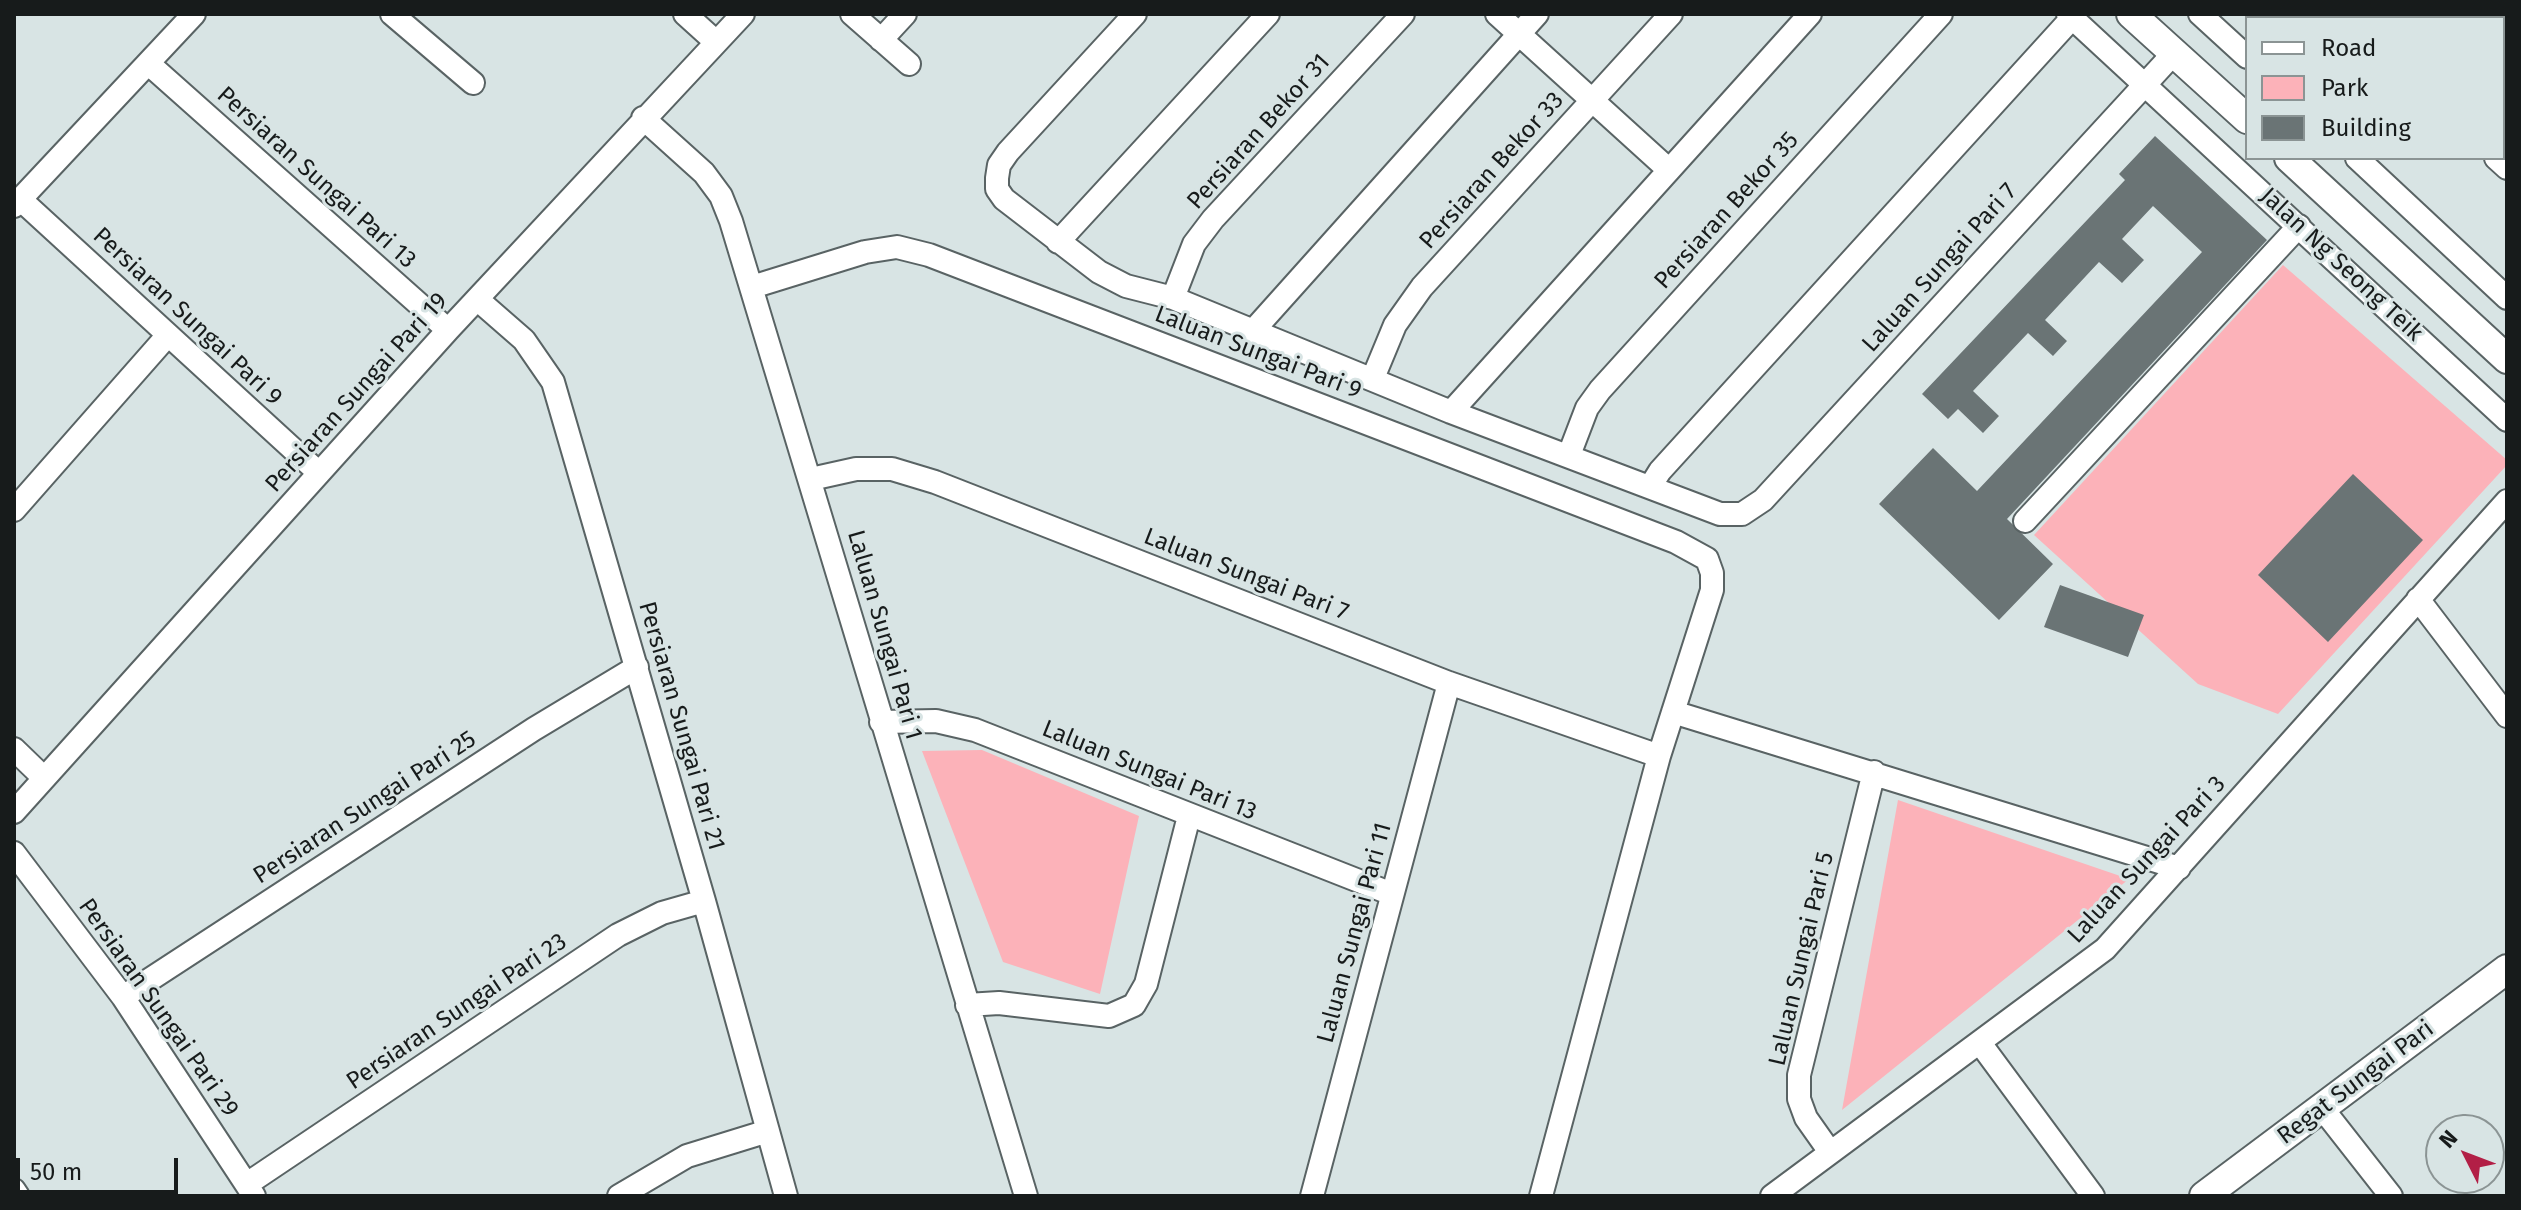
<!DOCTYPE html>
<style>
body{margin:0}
#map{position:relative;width:2521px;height:1210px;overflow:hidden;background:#d8e4e4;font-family:"Fira Sans",sans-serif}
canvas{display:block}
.frame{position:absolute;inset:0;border:16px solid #171b1b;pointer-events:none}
.legend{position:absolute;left:2245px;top:16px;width:260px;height:144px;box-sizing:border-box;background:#d8e4e4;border:2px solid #8b9494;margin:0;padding:10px 14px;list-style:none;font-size:24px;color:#171b1b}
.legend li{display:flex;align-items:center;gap:16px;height:40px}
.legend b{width:40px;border:2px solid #8b9494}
.north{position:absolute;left:2425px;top:1114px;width:80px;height:80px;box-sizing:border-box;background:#d8e4e4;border:2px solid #8b9494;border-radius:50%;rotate:312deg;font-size:22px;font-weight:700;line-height:32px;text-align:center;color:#171b1b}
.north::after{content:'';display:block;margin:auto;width:28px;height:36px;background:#b21f46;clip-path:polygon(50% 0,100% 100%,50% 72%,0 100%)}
.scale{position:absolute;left:16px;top:1158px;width:162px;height:36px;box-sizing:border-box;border:4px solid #171b1b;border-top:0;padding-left:10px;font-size:24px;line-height:28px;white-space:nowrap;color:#171b1b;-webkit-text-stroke:6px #d8e4e4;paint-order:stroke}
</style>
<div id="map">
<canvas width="2521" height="1210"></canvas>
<div class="frame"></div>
<ul class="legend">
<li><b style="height:10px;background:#fff"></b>Road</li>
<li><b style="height:22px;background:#fcb2b9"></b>Park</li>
<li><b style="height:22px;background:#6a7475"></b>Building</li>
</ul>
<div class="north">N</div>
<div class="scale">50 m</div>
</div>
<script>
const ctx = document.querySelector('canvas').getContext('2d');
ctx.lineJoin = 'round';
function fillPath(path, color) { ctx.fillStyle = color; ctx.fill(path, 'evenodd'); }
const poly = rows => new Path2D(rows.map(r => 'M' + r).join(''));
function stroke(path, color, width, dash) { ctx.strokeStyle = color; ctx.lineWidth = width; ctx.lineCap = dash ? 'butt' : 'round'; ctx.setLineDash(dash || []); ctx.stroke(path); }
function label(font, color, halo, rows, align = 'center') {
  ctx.font = font + ' "Fira Sans",sans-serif'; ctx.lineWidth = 6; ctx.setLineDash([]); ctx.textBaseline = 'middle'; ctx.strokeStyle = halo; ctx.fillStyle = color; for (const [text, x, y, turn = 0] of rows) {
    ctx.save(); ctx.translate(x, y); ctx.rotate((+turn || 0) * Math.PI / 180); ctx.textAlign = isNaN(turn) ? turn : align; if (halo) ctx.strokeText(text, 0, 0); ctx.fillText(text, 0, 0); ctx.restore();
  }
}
fillPath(poly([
 [2283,265,2507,460,2507,465,2278,714,2198,684,2034,535],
 [982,750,1139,816,1100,994,1003,962,922,751],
 [1898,800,2129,879,1842,1110]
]), '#fcb2b9');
fillPath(poly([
 [2155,136,2267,240,2007,519,2053,564,1999,620,1879,504,1933,448,1977,491,2202,252,2153,206,2122,239,2144,260,2122,283,2099,262,2045,320,2067,341,2053,356,2028,333,1973,391,1999,416,1983,433,1958,409,1948,419,1922,394,2125,180,2119,174],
 [2353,474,2423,540,2328,642,2258,575],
 [2060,585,2144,615,2128,657,2044,627]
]), '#6a7475');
const minor = poly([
 [392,14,473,83],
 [685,14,716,42],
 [852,14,909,64],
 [1135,14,1008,152,999,165,997,178,997,189,1004,199,1099,272,1126,286,1173,298,1451,412,1720,514,1742,514,1763,500,2174,53],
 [1497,14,1669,170],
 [2068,14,2507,420],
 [2200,14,2247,57],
 [2338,14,2343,18],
 [2489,14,2493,18],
 [2397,18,2400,14],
 [881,40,905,14],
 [149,64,448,330],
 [643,118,704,173,721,196,731,221,1026,1196],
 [2357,158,2507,298],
 [2496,158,2507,168],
 [20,199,319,473],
 [14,206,194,14],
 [1058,242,1268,14],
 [752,287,865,252,897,247,929,255,1676,542,1707,559,1712,573,1712,590,1659,756,1541,1196],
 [1173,298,1194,244,1213,219,1403,14],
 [477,299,524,340,553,382,704,901,786,1196],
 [1252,332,1537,14],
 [1373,378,1395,325,1422,287,1671,14],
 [1451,412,1810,14],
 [1569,455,1587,408,1600,390,1941,14],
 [811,479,856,469,892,469,935,482,1449,683,1659,756],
 [1650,487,1660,471,2072,18],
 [14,510,168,335],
 [2025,521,2299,226],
 [2418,599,2507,716],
 [1673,712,2179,868],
 [881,722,936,721,975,730,1392,894],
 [14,749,44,778],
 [14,812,448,330,743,14],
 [14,853,123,997,254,1196],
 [123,997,534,729,637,667],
 [967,1005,999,1003,1109,1016,1134,1005,1146,984,1189,816],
 [1980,1043,2093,1196],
 [2322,1108,2391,1196],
 [1830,1152,1806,1118,1799,1099,1799,1075,1874,772],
 [247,1184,618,935,662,913,704,901],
 [14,1190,18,1196],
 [619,1196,687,1156,768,1131],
 [1312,1196,1449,683],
 [1772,1196,2105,949,2507,501]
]);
const major = poly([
 [2131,14,2247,119],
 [2289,158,2507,359],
 [2204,1196,2507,969]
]);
stroke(minor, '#596364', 26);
stroke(major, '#596364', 32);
stroke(minor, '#fff', 22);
stroke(major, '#fff', 28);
label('24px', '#171b1b', '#d8e4e4', [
 ["Persiaran Bekor 31",1259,132,-48],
 ["Persiaran Bekor 33",1492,171,-48],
 ["Persiaran Sungai Pari 13",316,178,42],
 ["Persiaran Bekor 35",1727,211,-48],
 ["Jalan Ng Seong Teik",2341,265,43],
 ["Laluan Sungai Pari 7",1940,268,-48],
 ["Persiaran Sungai Pari 9",187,317,43],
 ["Laluan Sungai Pari 9",1258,353,21],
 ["Persiaran Sungai Pari 19",357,393,-48],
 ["Laluan Sungai Pari 7",1246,575,21],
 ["Laluan Sungai Pari 1",884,635,74],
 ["Persiaran Sungai Pari 21",681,726,74],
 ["Laluan Sungai Pari 13",1149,771,22],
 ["Persiaran Sungai Pari 25",365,808,-33],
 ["Laluan Sungai Pari 3",2147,860,-47],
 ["Laluan Sungai Pari 11",1355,933,-75],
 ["Laluan Sungai Pari 5",1802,959,-77],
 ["Persiaran Sungai Pari 29",158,1008,55],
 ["Persiaran Sungai Pari 23",457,1012,-34],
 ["Regat Sungai Pari",2356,1083,-37]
]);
</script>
